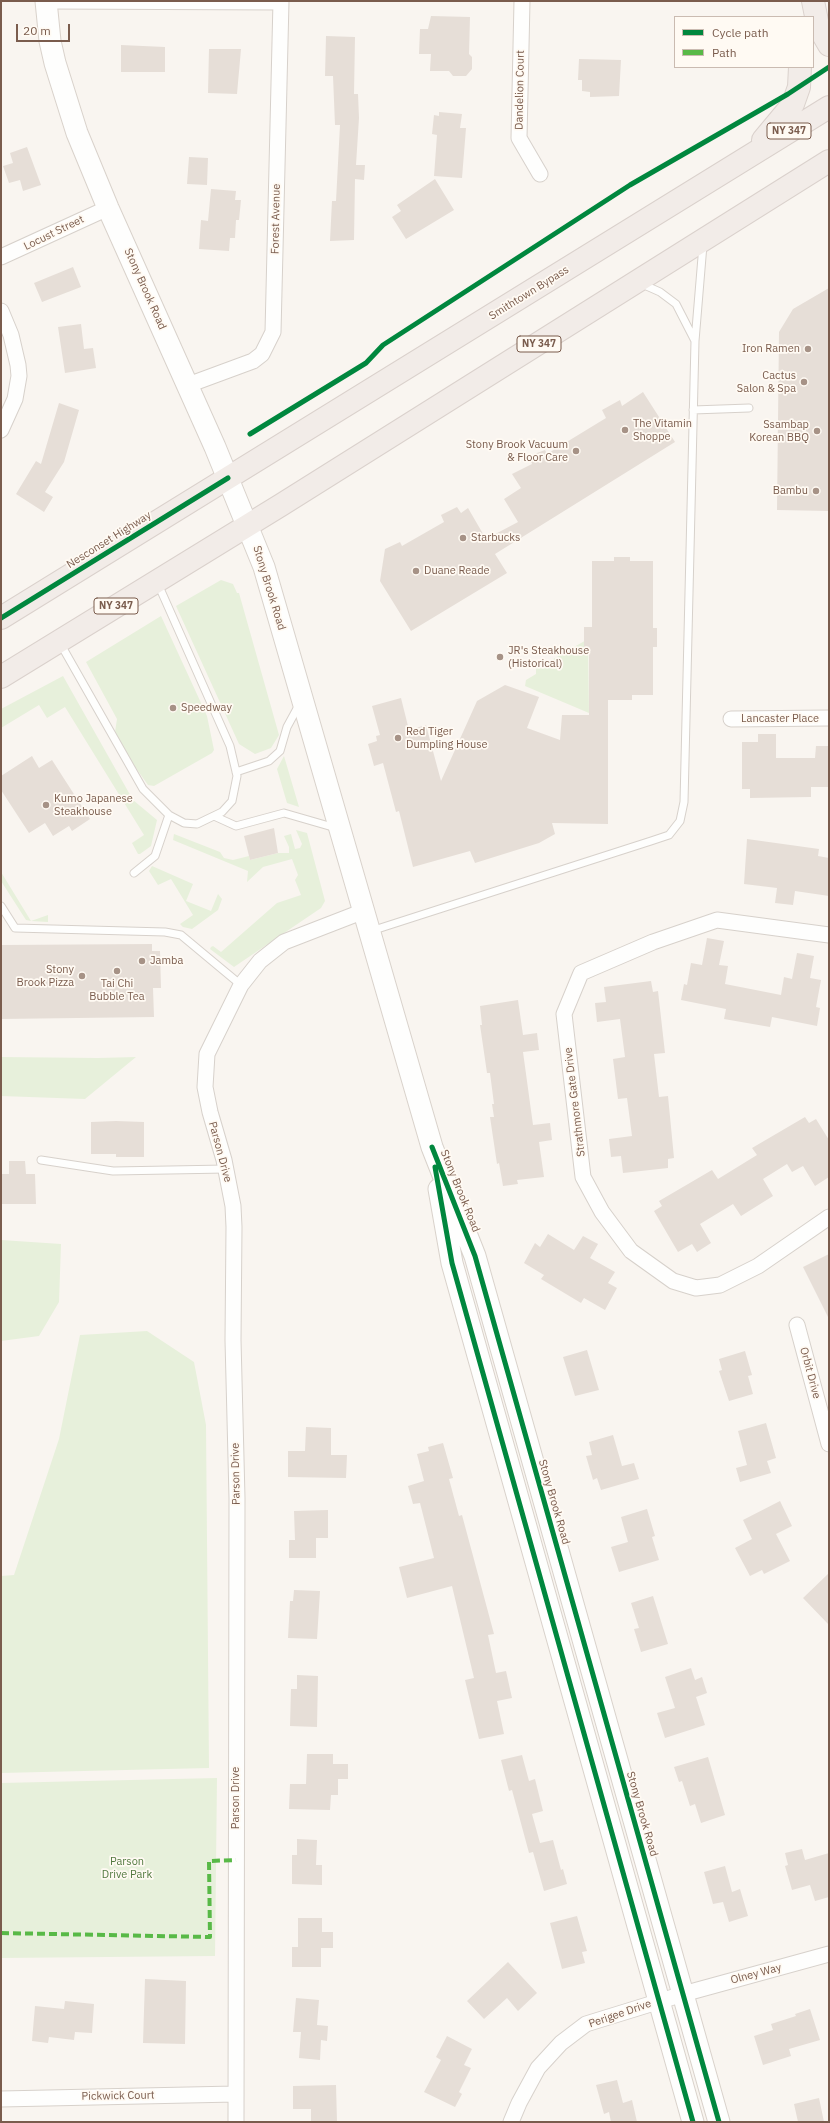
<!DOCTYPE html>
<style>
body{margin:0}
#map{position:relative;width:830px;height:2123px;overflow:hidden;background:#f9f5f0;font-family:"IBM Plex Sans",sans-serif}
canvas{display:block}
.frame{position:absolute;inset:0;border:2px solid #7a5c4d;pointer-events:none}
.legend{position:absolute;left:674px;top:16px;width:140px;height:52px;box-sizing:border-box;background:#fffaf3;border:1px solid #cabbb1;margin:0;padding:5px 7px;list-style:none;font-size:12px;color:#7a5c4d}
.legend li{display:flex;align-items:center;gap:8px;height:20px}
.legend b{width:20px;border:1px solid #cabbb1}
.scale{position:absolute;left:16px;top:24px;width:54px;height:18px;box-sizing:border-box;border:2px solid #7a5c4d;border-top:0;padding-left:5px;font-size:12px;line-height:14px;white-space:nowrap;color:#7a5c4d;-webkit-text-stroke:3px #fffaf3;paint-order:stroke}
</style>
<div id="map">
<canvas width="830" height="2123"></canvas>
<div class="frame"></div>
<ul class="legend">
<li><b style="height:5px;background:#00873e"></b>Cycle path</li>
<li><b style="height:5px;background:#58b947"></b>Path</li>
</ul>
<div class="scale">20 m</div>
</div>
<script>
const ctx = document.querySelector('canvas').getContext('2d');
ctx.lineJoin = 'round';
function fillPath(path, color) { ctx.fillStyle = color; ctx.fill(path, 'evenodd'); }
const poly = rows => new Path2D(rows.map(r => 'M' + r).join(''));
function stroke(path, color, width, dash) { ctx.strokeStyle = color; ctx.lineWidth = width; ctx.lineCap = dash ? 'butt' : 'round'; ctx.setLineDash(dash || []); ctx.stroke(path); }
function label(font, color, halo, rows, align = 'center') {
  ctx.font = font + ' "IBM Plex Sans",sans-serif'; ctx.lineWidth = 3.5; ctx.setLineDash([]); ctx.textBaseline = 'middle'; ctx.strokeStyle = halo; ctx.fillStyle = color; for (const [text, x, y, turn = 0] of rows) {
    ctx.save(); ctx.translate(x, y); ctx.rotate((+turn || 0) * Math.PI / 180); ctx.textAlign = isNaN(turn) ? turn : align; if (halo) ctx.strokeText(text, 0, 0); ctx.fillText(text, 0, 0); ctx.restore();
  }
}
fillPath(poly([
 [221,580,233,584,237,593,239,593,279,735,271,748,255,754,239,744,176,606],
 [161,616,207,716,214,750,212,753,154,786,148,785,128,757,115,732,117,719,86,662],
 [588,639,589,713,525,686,526,680,536,674,536,669],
 [63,676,133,800,157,820,151,846,140,854,138,854,132,843,144,835,65,707,47,718,39,705,1,728,1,709],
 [284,756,299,807,287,803,277,769],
 [296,830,307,833,325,901,321,908,234,967,210,949,211,947,213,946,221,952,277,903,301,895,295,880,298,875,292,859,263,867,247,882,248,871,173,840,174,834,220,852,224,858,233,860,249,856,250,860,278,853,289,853,289,847,284,836,291,834,295,849,300,848,302,844],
 [152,866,193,884,186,901,211,911,218,894,222,899,218,910,192,929,183,927,180,924,193,915,171,879,158,885,149,871],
 [1,872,31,921,48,915,48,922,31,921,26,920,1,881],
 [1,1057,98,1058,136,1057,85,1099,1,1096],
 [1,1240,61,1244,59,1302,39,1336,1,1341],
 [147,1331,194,1362,206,1425,209,1768,1,1773,1,1576,14,1575,59,1439,80,1335],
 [217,1778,215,1956,1,1958,1,1783]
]), '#e7f0db');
fillPath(poly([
 [431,16,470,17,469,54,472,57,472,69,466,76,453,76,449,71,430,71,431,54,419,54,420,29,428,29],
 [326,36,355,37,354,94,358,94,359,118,356,165,365,165,364,180,355,179,354,240,330,241,332,201,336,201,340,125,335,125,333,76,325,76],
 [121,45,165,47,165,72,121,72],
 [209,49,241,49,237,94,208,93],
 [579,59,621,60,619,96,590,97,590,92,582,91,582,80,578,80],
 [439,112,462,114,460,128,466,128,462,178,434,176,437,135,432,134,434,115,439,116],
 [27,147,41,185,23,191,20,180,9,183,3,166,13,163,10,153],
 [189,157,208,158,207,185,187,184],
 [435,179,454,210,406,239,392,217,401,211,397,205],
 [211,189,236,191,235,200,241,200,239,220,236,220,235,238,230,238,229,251,199,249,201,220,208,221],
 [73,267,81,287,42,302,34,283],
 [829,288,829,511,777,510,779,332,793,309],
 [81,324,84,349,93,348,96,368,65,373,58,327],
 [643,392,675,442,495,554,507,573,411,631,380,581,385,549,400,542,402,546,444,522,441,515,457,507,461,513,468,508,486,539,518,522,504,499,521,488,512,474,532,464,529,456,545,450,547,454,606,418,602,410,620,400,622,406],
 [59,403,79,410,64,462,45,492,53,497,44,512,16,494,36,461,41,464],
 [614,557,630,557,630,561,653,561,653,628,657,628,657,647,653,647,653,695,632,695,632,700,608,700,608,824,552,823,555,834,539,843,475,863,470,851,413,867,399,811,396,812,383,763,374,766,368,744,377,741,376,736,380,735,372,706,401,698,409,730,426,725,441,781,477,701,505,685,539,697,527,728,560,740,562,715,589,715,589,649,584,649,584,627,592,627,592,561,614,561],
 [758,734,776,734,776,758,815,758,816,746,829,746,829,787,811,787,811,797,750,798,750,789,742,789,742,742,758,742],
 [32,756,39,768,52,760,90,819,72,831,69,826,53,836,45,823,29,833,1,790,1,776],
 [274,828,278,853,250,860,244,836],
 [747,839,819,849,818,856,829,858,829,896,795,891,793,905,775,903,777,888,744,884],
 [707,938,724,941,719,965,728,966,725,984,781,995,784,977,792,979,797,953,814,956,810,978,821,980,816,1007,820,1008,817,1026,772,1017,770,1027,724,1019,726,1009,681,1000,684,984,687,985,691,963,702,965],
 [152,944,152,951,160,951,161,988,153,988,154,1017,1,1019,1,945],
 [651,981,653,992,658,991,665,1053,654,1054,659,1097,668,1096,674,1158,668,1159,668,1168,623,1173,621,1156,611,1157,609,1139,632,1136,627,1098,618,1099,613,1059,625,1057,620,1019,597,1022,595,1003,606,1002,604,987],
 [518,1000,523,1035,537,1033,539,1050,523,1052,533,1125,550,1123,552,1140,539,1142,544,1177,517,1180,518,1184,503,1186,499,1163,497,1164,490,1117,494,1117,492,1104,494,1104,490,1073,487,1073,480,1025,482,1025,480,1006],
 [805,1117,809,1123,816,1119,829,1140,829,1177,815,1186,803,1166,792,1172,787,1164,763,1179,773,1196,741,1216,733,1204,700,1224,711,1243,697,1252,692,1244,678,1252,654,1211,662,1206,659,1201,712,1170,718,1179,757,1155,752,1148],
 [116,1121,144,1122,144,1157,116,1157,116,1154,91,1154,91,1122],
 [9,1161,25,1161,26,1174,35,1174,36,1204,1,1204,1,1174,9,1174],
 [548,1234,574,1250,583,1236,598,1244,590,1258,615,1272,608,1283,617,1288,605,1310,584,1298,581,1303,541,1279,544,1275,524,1263,535,1243,540,1247],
 [829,1254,829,1319,803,1267],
 [587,1350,599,1390,575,1396,563,1357],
 [745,1351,752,1375,748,1376,753,1394,729,1401,719,1371,722,1370,719,1359],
 [766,1423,776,1458,767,1461,771,1473,740,1482,736,1468,747,1465,738,1431],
 [306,1427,331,1428,331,1455,347,1455,346,1478,288,1477,288,1451,305,1451],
 [613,1435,622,1466,634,1463,639,1479,601,1490,597,1478,593,1480,586,1456,592,1455,589,1442],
 [443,1443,453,1478,449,1479,459,1516,462,1515,494,1634,488,1635,496,1673,506,1671,512,1698,497,1701,504,1734,479,1739,465,1680,474,1678,452,1586,407,1598,399,1567,434,1558,420,1503,413,1504,408,1486,424,1481,417,1454,429,1451,428,1447],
 [780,1501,792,1526,776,1534,790,1561,764,1574,762,1570,750,1576,735,1548,752,1539,743,1520],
 [647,1509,655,1536,652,1537,659,1560,619,1572,611,1547,628,1542,621,1517],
 [328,1510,328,1538,316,1538,316,1558,289,1558,289,1540,295,1540,294,1511],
 [829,1573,829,1625,803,1598],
 [294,1590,320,1591,317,1639,288,1638,290,1601,293,1601],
 [653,1596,668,1644,641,1652,634,1629,639,1628,631,1603],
 [691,1668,695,1680,702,1677,707,1693,696,1697,705,1725,665,1738,657,1713,675,1708,665,1677],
 [297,1675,318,1676,317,1727,290,1726,291,1689,297,1689],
 [307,1754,333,1754,333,1764,348,1764,348,1779,338,1779,338,1795,331,1795,330,1810,289,1809,290,1784,306,1784],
 [522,1755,529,1781,535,1779,543,1811,532,1814,540,1843,553,1840,561,1870,563,1869,567,1884,544,1891,533,1852,529,1853,512,1790,509,1791,501,1760],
 [708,1757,725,1815,701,1823,695,1804,690,1806,682,1781,679,1782,674,1767],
 [297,1839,317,1840,316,1865,322,1865,322,1885,292,1884,292,1855,297,1855],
 [802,1849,805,1860,829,1853,829,1897,815,1901,810,1885,792,1890,785,1866,788,1865,785,1853],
 [725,1866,732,1892,740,1889,748,1916,729,1922,723,1902,713,1904,704,1872],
 [577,1916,587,1951,582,1952,585,1963,562,1969,550,1923],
 [298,1918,322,1918,322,1932,333,1932,333,1948,321,1948,321,1967,292,1967,292,1947,298,1947],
 [508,1962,537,1993,518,2011,507,1998,484,2019,467,2001],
 [145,1979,186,1981,185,2044,143,2043],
 [296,1998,319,2000,317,2025,328,2026,327,2041,321,2040,320,2060,299,2058,301,2032,293,2032],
 [65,2001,94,2004,92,2033,75,2032,74,2040,49,2037,48,2043,32,2041,35,2006,64,2009],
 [810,2009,820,2040,789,2049,791,2056,763,2065,754,2036,773,2030,771,2024,796,2016,795,2014],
 [447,2036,472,2049,464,2065,471,2068,459,2092,462,2094,455,2107,424,2092,441,2060,436,2057],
 [617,2080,623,2103,632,2100,637,2122,611,2122,609,2112,604,2114,596,2085],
 [336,2085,337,2122,311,2122,311,2109,293,2109,293,2086],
 [819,2098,824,2122,798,2122,794,2104]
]), '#e6ded7');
const service = poly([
 [642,284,660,292,676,304,695,341,703,245],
 [693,410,749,408],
 [60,643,143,789,169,815,184,823,197,824,222,812,232,801,237,776,230,746,158,584],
 [236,772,269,761,280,751,287,727,299,705],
 [214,816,236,826,284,813,336,828],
 [134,873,155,856,169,815],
 [1,906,15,928,165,932,181,935,241,985],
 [371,931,651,841,669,835,680,821,684,802,695,341],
 [41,1160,113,1171,226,1169]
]);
const minor = poly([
 [46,1,281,2],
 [522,1,519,138,540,174],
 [1,257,108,208],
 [1,311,11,335,18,365,19,376,15,399,1,430],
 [188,385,253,361,262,354,273,332,281,1],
 [731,719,829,718],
 [829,935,717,920,653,942,581,973,564,1014,583,1177,602,1212,631,1251,673,1281,696,1288,720,1285,758,1266,829,1217],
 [797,1325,829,1444],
 [1,2099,235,2094],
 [236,2122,237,1498,233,1340,234,1227,233,1206,224,1160,210,1112,205,1087,207,1054,241,985,260,961,284,942,364,911],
 [511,2122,519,2103,538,2068,561,2043,586,2024,683,1994,829,1954]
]);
const secondary = poly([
 [46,1,50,41,55,63,77,133,108,208,215,447,264,567,432,1147,475,1256,719,2122],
 [439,1189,452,1263,693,2122]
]);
const trunk = poly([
 [813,1,818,26,829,45],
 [763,140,793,104,799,87,800,67],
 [1,618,829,107],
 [1,677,281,505,829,161]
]);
stroke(service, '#d7d1cb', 9);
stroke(minor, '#d7d1cb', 17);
stroke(secondary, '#d9d2cb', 23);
stroke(trunk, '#dad1cc', 24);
stroke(service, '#fefefd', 7);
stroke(minor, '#fefefd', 15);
stroke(secondary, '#fefefd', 21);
stroke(trunk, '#f2ece8', 22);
stroke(poly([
 [1,1933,210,1937,209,1861,236,1860]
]), '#58b947', 4, [8, 4]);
stroke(poly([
 [250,434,366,363,383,345,630,185,788,94,829,67],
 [1,618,228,478],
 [432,1147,475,1256,719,2122],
 [435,1167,452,1263,693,2122]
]), '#00873e', 5);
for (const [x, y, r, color] of [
 [808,349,4,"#a69286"],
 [804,382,4,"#a69286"],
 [625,430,4,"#a69286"],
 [817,431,4,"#a69286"],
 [576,451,4,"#a69286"],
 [816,491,4,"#a69286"],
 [463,538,4,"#a69286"],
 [416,571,4,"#a69286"],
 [500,657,4,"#a69286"],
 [173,708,4,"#a69286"],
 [398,738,4,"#a69286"],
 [46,805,4,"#a69286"],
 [142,961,4,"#a69286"],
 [117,971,4,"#a69286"],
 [82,976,4,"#a69286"]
]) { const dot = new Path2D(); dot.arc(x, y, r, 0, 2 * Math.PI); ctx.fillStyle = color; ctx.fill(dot); stroke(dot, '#fffaf3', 1.5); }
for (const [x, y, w] of [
 [789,131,44],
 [539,344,44],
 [116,606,44]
]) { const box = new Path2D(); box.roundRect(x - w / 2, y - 8, w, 16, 3); ctx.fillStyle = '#fffaf3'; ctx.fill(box); stroke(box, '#7a5c4d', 1); }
label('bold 10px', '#7a5c4d', null, [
 ["NY 347",789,131],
 ["NY 347",539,344],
 ["NY 347",116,606]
]);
label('11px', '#7a5c4d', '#fffaf3', [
 ["Dandelion Court",520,90,-89],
 ["Forest Avenue",276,219,-89],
 ["Locust Street",54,233,-26],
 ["Stony Brook Road",145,289,66],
 ["Smithtown Bypass",529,293,-32],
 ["Nesconset Highway",109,540,-32],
 ["Stony Brook Road",269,588,73],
 ["Lancaster Place",780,719],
 ["Strathmore Gate Drive",575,1102,-97],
 ["Parson Drive",220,1152,75],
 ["Stony Brook Road",460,1191,68],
 ["Orbit Drive",810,1373,75],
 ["Parson Drive",236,1474,-91],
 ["Stony Brook Road",554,1502,74],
 ["Parson Drive",236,1798,-90],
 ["Stony Brook Road",642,1814,74],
 ["Olney Way",756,1974,-15],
 ["Perigee Drive",620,2014,-19],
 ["Pickwick Court",118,2096,-1]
]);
label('11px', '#7a5c4d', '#fffaf3', [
 ["Iron Ramen",800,349,"right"],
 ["Cactus",796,376,"right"],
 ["Salon & Spa",796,389,"right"],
 ["The Vitamin",633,424],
 ["Shoppe",633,437],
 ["Ssambap",809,425,"right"],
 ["Korean BBQ",809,438,"right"],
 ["Stony Brook Vacuum",568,445,"right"],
 ["& Floor Care",568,458,"right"],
 ["Bambu",808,491,"right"],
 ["Starbucks",471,538],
 ["Duane Reade",424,571],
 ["JR's Steakhouse",508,651],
 ["(Historical)",508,664],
 ["Speedway",181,708],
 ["Red Tiger",406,732],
 ["Dumpling House",406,745],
 ["Kumo Japanese",54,799],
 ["Steakhouse",54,812],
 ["Jamba",150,961],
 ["Stony",74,970,"right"],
 ["Brook Pizza",74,983,"right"],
 ["Tai Chi",117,984,"center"],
 ["Bubble Tea",117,997,"center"]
], 'left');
label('11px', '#537a41', '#fffaf3', [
 ["Parson",127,1862],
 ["Drive Park",127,1875]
]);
</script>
